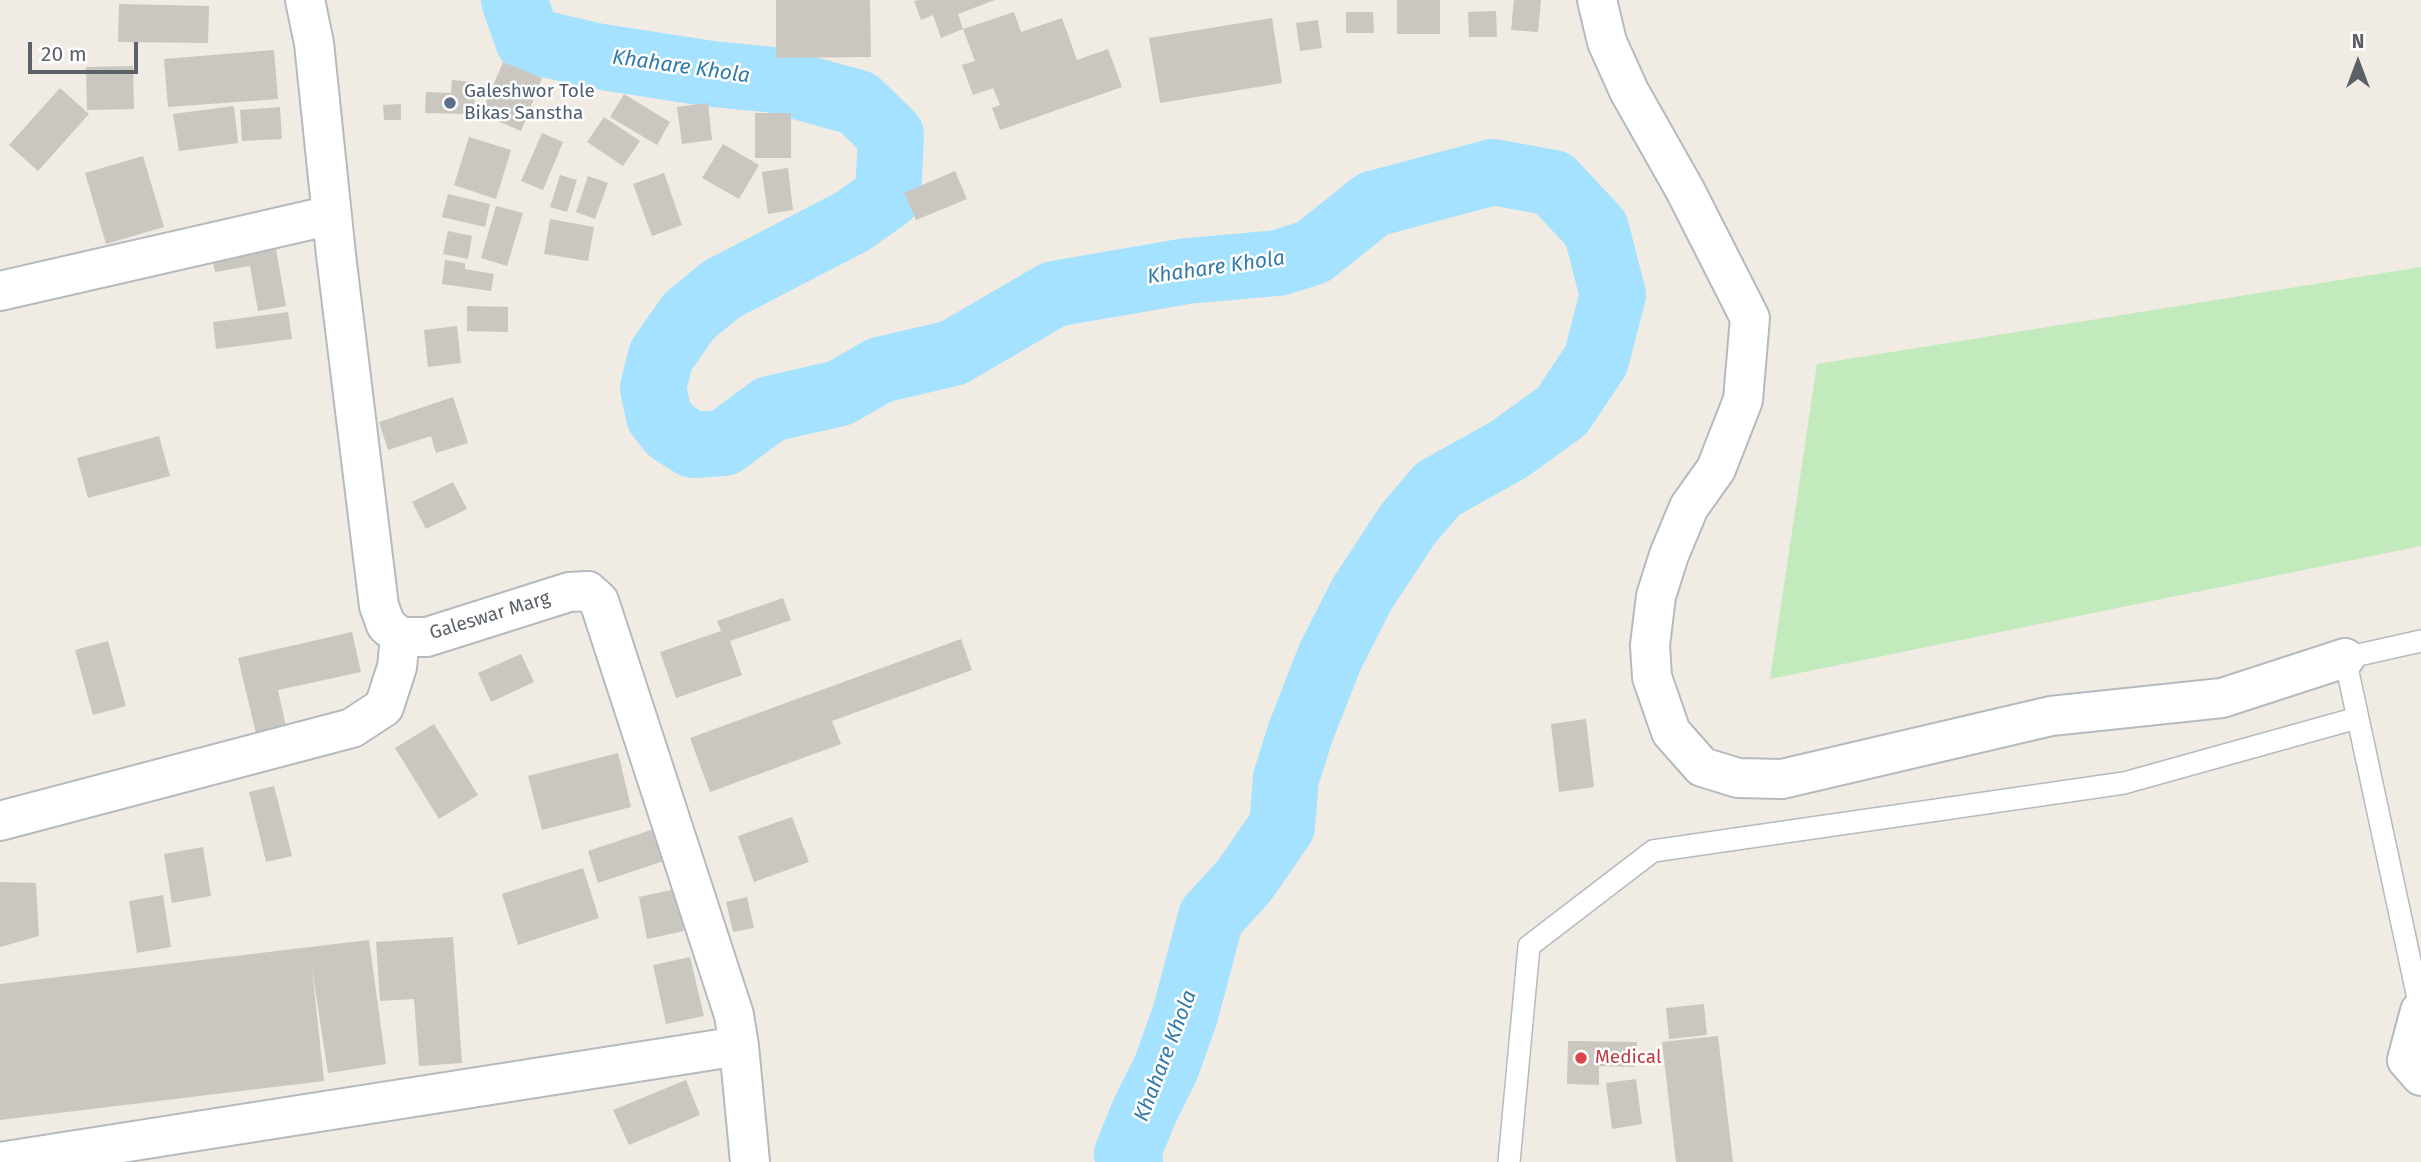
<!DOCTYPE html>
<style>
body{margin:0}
#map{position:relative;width:2421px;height:1162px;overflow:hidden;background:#f0ebe3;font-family:"Fira Sans",sans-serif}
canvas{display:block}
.north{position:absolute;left:2323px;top:28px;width:70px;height:70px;-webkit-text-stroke:5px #fff;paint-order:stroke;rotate:0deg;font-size:19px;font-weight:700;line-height:28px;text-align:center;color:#5b6166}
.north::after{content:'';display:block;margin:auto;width:24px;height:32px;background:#5b6166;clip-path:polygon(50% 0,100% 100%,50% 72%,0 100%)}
.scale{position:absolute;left:28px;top:42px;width:110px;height:32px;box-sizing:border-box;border:4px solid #5b6166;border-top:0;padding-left:9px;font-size:21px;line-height:24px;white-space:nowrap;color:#5b6166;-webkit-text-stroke:5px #fff;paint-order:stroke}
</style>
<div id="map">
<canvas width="2421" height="1162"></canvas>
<div class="north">N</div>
<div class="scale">20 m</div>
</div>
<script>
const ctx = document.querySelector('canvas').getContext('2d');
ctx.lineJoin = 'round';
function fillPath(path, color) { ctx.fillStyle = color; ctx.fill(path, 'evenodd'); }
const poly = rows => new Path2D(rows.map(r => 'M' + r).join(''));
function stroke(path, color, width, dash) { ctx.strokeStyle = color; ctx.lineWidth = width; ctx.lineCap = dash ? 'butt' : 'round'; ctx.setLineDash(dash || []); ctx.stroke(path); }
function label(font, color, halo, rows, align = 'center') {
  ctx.font = font + ' "Fira Sans",sans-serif'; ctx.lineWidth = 5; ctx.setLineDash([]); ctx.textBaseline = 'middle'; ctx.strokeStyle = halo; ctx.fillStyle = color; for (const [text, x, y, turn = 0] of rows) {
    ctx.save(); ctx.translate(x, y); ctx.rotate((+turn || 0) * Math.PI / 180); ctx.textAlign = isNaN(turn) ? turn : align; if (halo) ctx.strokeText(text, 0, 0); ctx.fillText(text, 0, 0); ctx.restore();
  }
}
fillPath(poly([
 [2421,267,2421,546,1770,679,1817,364]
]), '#c2eabd');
stroke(poly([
 [514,0,528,40,596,56,712,74,775,80,858,103,891,135,888,196,853,221,722,289,689,316,661,356,653,388,659,416,671,431,693,445,724,443,770,409,840,393,880,370,953,353,1054,294,1187,271,1278,263,1313,252,1373,204,1493,172,1553,183,1596,229,1613,295,1596,360,1562,411,1508,450,1438,489,1408,524,1362,594,1330,657,1301,731,1286,778,1282,826,1244,881,1211,917,1185,1015,1166,1068,1145,1110,1127,1154,1130,1162]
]), '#a4e2ff', 66);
fillPath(poly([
 [776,0,870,0,871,57,776,58],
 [918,0,995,0,958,14,963,29,941,38,933,15,921,20,914,1],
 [1397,0,1440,0,1440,34,1397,34],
 [1514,0,1541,0,1538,32,1511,30],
 [119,4,209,6,208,43,118,42],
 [1496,11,1497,37,1469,37,1468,12],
 [1014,12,1021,32,1062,18,1077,60,1108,49,1122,87,1000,130,992,108,1000,105,993,88,973,95,962,65,975,61,963,29],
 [1346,12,1373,12,1374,33,1346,33],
 [1272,18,1282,83,1160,103,1149,38],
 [1318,20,1322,48,1300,51,1296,23],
 [274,50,278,99,168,107,164,59],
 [503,62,542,78,521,131,481,114],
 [133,66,134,109,87,110,86,67],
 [452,80,475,82,474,114,425,113,426,92,451,93],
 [60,88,89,114,38,171,9,145],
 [624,94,670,122,657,145,610,117],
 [708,103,712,140,682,144,677,107],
 [401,104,401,120,384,120,383,105],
 [234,106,238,143,179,151,173,114],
 [280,107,282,139,242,141,240,110],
 [755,113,791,113,791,158,755,158],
 [604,117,640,141,623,166,587,142],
 [542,133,563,142,543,190,521,181],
 [469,137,511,150,496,199,454,185],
 [723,144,759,165,739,199,702,178],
 [143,156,164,227,106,244,85,173],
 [788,168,793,210,768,214,762,172],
 [955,171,967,199,916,220,904,193],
 [664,173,682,225,652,236,633,184],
 [560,175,577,180,567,212,550,207],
 [588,176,608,183,595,219,576,212],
 [448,194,490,204,485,227,442,217],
 [496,206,523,213,507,266,481,258],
 [550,219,594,227,588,261,544,254],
 [448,231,472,236,468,259,443,254],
 [274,237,286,306,258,311,250,266,215,272,210,248],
 [445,260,465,263,465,269,494,274,491,291,442,284],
 [467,306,508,307,508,332,467,331],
 [288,312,292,339,216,349,213,322],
 [457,326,461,363,428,367,424,330],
 [453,397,468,443,436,453,431,436,388,450,379,422],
 [159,436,170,476,88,498,77,458],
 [453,482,467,509,426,529,412,502],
 [783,598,791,620,730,641,742,675,676,698,660,652,721,631,717,621],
 [352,632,361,672,278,690,288,736,258,742,238,658],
 [961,639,972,670,832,721,841,744,710,792,690,738],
 [108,641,126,706,93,715,75,650],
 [521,654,534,682,491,702,478,673],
 [1586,719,1594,787,1559,792,1551,724],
 [434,724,478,795,439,819,395,748],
 [618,753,631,807,542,830,528,776],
 [274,786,292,856,266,862,249,792],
 [792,817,809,862,754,882,738,836],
 [660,827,670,859,598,883,588,851],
 [203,847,211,896,172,903,164,854],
 [583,868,599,918,518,945,502,894],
 [0,882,36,883,39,936,0,947],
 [676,889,684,931,647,939,639,897],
 [163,895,171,947,137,953,129,901],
 [747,897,754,928,733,932,726,902],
 [453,937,462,1063,419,1066,414,999,380,1001,376,942],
 [369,940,386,1064,328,1073,312,969,324,1081,0,1120,0,984],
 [690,957,704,1016,666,1024,653,965],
 [1704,1004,1707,1035,1669,1039,1666,1008],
 [1718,1036,1733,1162,1676,1162,1662,1042],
 [1568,1041,1637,1042,1635,1067,1599,1066,1599,1085,1567,1084],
 [1636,1079,1642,1124,1612,1129,1606,1083],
 [686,1080,700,1115,629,1145,613,1110]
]), '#cac6c0');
const service = poly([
 [2421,641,2345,658,2421,1012],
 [1509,1162,1529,946,1653,851,2124,783,2357,718]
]);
const minor = poly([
 [305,0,314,43,336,255,379,606,386,625,400,637,427,637,569,592,588,591,599,601,734,1015,739,1046,750,1162],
 [1597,0,1607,42,1629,91,1685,190,1750,318,1743,400,1716,469,1689,507,1669,555,1656,596,1650,645,1652,677,1671,732,1702,767,1738,778,1782,779,2051,716,2222,698,2345,658],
 [0,291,332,215],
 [0,821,352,728,384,707,397,667,400,637],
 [2420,1011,2407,1060,2421,1076],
 [0,1162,739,1046]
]);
stroke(service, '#b6babf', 24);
stroke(minor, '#b6babf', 42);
stroke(service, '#fff', 21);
stroke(minor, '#fff', 38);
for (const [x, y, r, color] of [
 [450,103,7,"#5c6f8a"],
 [1581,1058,7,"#e0444e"]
]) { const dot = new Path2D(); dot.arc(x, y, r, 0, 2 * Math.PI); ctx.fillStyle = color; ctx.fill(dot); stroke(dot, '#fff', 2.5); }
label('19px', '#4e5e75', '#fff', [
 ["Galeshwor Tole",464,92],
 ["Bikas Sanstha",464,114]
], 'left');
label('19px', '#5b6166', '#fff', [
 ["Galeswar Marg",490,616,-17]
]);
label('19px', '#be3a42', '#fff', [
 ["Medical",1595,1058]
], 'left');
label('italic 21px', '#317aaa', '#fff', [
 ["Khahare Khola",681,67,8],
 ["Khahare Khola",1216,268,-8],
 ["Khahare Khola",1166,1056,-69]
]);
</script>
